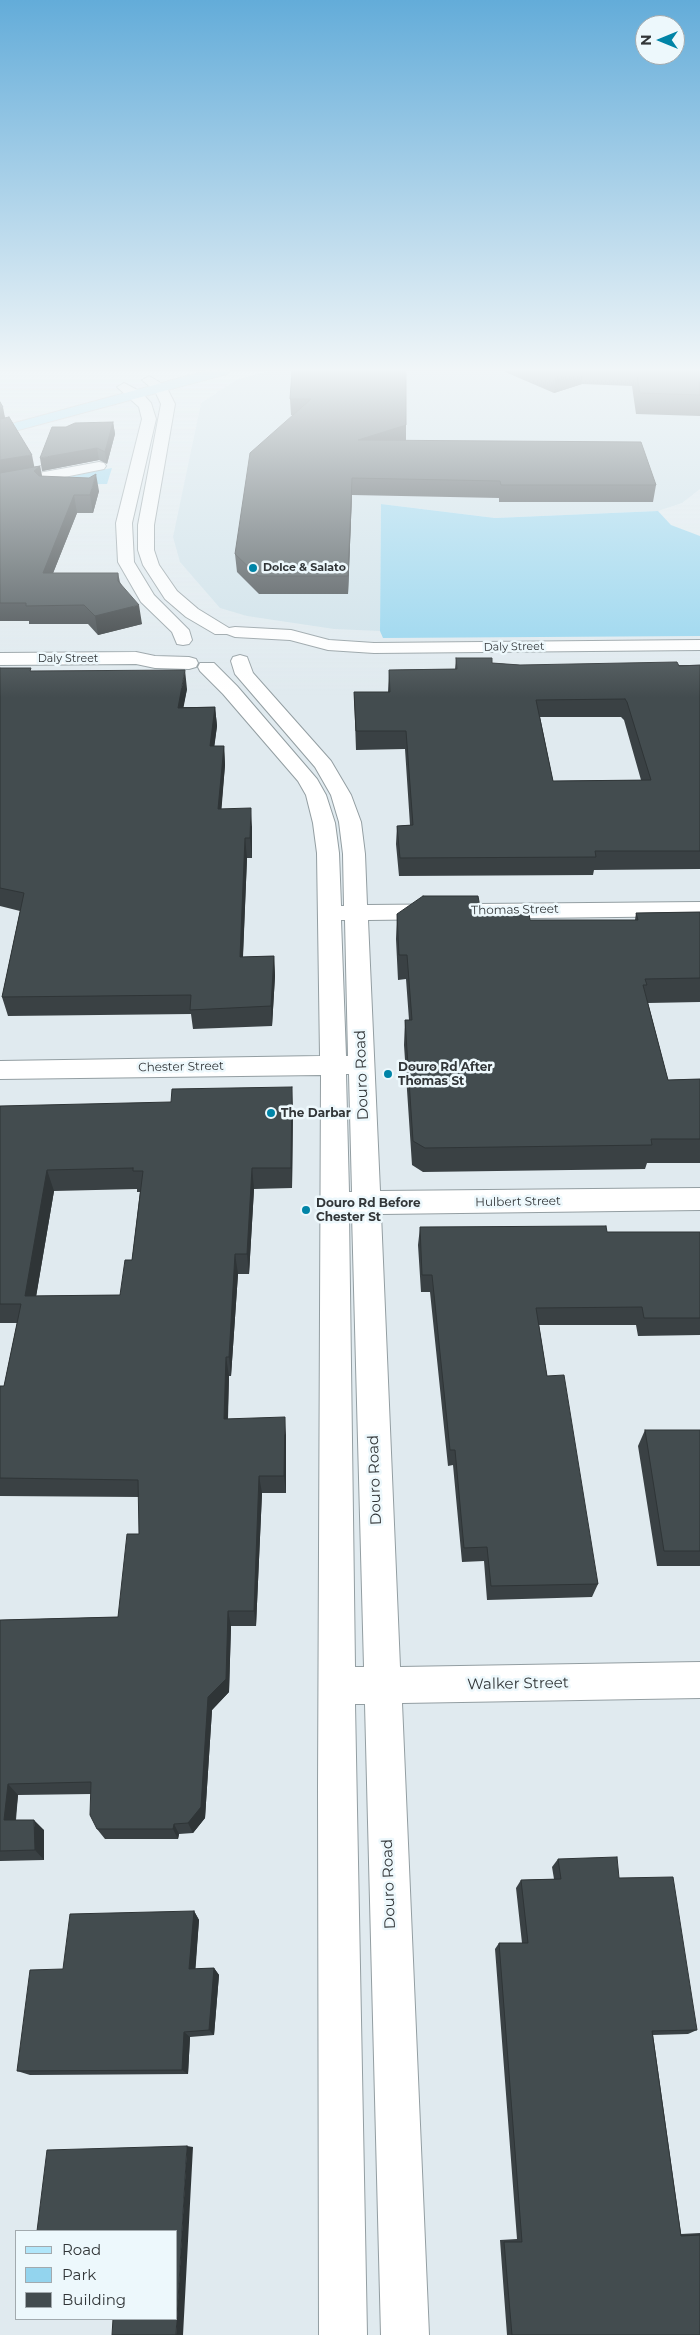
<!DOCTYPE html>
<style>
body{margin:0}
#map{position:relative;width:700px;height:2335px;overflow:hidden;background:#e0eaef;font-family:Montserrat,sans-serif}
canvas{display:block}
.legend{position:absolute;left:15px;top:2230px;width:162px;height:90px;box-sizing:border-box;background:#edf8fc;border:1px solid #a2aaae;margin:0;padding:6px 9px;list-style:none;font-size:15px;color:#323638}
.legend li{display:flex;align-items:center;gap:10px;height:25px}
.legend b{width:25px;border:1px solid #a2aaae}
.north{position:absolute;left:635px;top:15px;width:50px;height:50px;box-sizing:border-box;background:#edf8fc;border:1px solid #a2aaae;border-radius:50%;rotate:270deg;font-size:14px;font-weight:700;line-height:20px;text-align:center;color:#323638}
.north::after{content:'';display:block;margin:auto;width:18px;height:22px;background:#0084a7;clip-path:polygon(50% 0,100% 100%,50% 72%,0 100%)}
</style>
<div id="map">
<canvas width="700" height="2335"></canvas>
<ul class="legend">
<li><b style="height:6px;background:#b0e6fa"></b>Road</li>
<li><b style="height:14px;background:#93d4ee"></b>Park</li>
<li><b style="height:14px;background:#434c4f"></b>Building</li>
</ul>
<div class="north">N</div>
</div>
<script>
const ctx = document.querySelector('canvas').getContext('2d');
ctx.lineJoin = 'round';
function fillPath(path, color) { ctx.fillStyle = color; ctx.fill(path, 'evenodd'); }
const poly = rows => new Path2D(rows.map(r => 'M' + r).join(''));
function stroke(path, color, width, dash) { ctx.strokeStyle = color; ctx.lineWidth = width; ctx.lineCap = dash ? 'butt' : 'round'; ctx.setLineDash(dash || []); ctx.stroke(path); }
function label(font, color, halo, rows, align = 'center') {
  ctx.font = font + ' Montserrat,sans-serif'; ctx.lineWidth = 5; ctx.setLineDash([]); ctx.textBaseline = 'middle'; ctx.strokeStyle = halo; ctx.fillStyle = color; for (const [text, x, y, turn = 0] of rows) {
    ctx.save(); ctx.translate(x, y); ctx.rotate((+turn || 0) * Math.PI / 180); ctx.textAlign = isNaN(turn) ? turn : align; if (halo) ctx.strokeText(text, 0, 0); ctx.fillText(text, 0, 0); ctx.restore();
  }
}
fillPath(poly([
 [268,371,700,371,700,489,682,503,658,511,495,518,381,504,380,631,334,629,247,616,220,608,180,562,173,537,201,403,236,380]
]), '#cee1e9');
fillPath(poly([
 [112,468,107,484,31,485,106,469],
 [381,504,495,518,658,511,671,525,700,536,700,636,383,638,380,631]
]), '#93d4ee');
const minor = poly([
 [149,376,166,386,175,404,154,525,154,550,159,565,177,591,198,609,229,628,235,627,291,630,329,640,374,643,700,640,700,650,374,653,328,650,290,640,235,637,227,634,215,634,186,617,165,599,143,565,138,550,138,525,161,404,155,391,142,380,149,376],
 [124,383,141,392,151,403,156,419,132,523,134,562,154,595,189,630,192,640,189,644,183,645,177,644,172,632,141,602,118,562,116,523,142,419,139,407,117,387,124,383],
 [99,462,104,463,106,466,104,469,0,490,0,480,99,462],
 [136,652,155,656,189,657,196,659,198,663,196,667,189,669,155,668,136,664,0,665,0,653,136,652],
 [240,655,247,657,253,673,331,761,351,795,361,822,365,854,367,905,700,902,700,916,368,920,380,1191,700,1188,700,1210,381,1214,400,1667,700,1662,700,1698,402,1703,429,2335,381,2335,365,1704,355,1704,367,2335,319,2335,318,1787,321,1075,0,1079,0,1061,320,1056,317,853,313,823,306,795,298,781,223,694,200,671,198,667,200,663,214,663,237,686,317,779,326,795,335,823,339,853,341,906,344,906,343,854,339,822,331,795,315,767,235,674,231,661,233,657,240,655],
 [341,920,345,920,348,1056,346,1056,341,920],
 [346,1074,349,1074,352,1192,349,1192,346,1074],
 [349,1214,352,1214,364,1667,355,1667,349,1214]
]);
const major = poly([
 [206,371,228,371,227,374,0,435,0,427,206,371]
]);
stroke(minor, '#939ea2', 2);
stroke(major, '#c6c7c7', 2);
fillPath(minor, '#fff');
fillPath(major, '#b0e6fa');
fillPath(poly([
 [292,371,406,425,406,441,656,485,653,502,499,502,499,498,352,495,348,594,259,594,237,572,235,554,293,415,291,415,290,399],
 [503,371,700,371,700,416,636,414,632,386,582,384,554,393],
 [0,402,5,418,34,467,40,466,42,476,99,491,93,513,77,513,53,573,118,573,120,582,142,624,98,635,88,624,29,624,29,621,0,621],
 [113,422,115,434,107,464,99,460,42,471,66,427],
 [456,658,492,663,520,665,700,665,700,869,594,870,593,875,399,876,396,844,397,826,410,825,405,749,356,750,354,692,388,692,389,670,455,669],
 [540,717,621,717,624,720,641,780,553,781],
 [0,668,32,671,187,689,183,707,215,707,217,726,214,746,224,746,225,765,221,809,252,827,252,858,247,858,243,957,274,956,275,976,272,1026,193,1029,191,1014,8,1016,2,997,20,911,0,906],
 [700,912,700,1002,648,1003,668,1080,700,1079,700,1163,647,1163,645,1169,423,1172,412,1165,404,1045,405,1020,409,1020,406,979,398,980,396,939,397,914,481,913,530,920,635,920,636,913],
 [0,1106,293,1108,292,1188,254,1189,249,1274,238,1274,231,1376,229,1376,228,1419,286,1435,286,1493,262,1493,256,1626,231,1626,229,1692,212,1710,205,1818,193,1833,179,1834,178,1839,105,1839,97,1829,91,1794,18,1795,16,1820,44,1830,44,1860,0,1861,0,1620,118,1617,139,1534,139,1497,0,1496,0,1386,4,1386,17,1323,0,1323],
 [137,1189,137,1192,140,1192,132,1260,120,1295,36,1296,54,1191],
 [420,1227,607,1232,700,1232,700,1335,638,1336,636,1325,539,1325,547,1376,598,1584,592,1597,487,1600,484,1561,462,1562,453,1465,448,1466,430,1292,421,1292,418,1245],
 [645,1430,700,1430,700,1566,657,1566,638,1446],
 [558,1859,619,1878,697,2030,688,2034,653,2035,681,2234,700,2233,700,2335,507,2335,500,2240,517,2239,495,1949,499,1943,522,1943,516,1888,521,1880,554,1879,552,1867],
 [194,1911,199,1920,195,1969,214,1968,219,1975,214,2035,190,2037,188,2074,30,2075,17,2071,63,1969]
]), '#3a4144');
fillPath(poly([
 [561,371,584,371,582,384,554,393,556,373],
 [3,407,6,423,0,425,0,408],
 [113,422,115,434,107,464,105,452],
 [406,425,406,442,358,440],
 [97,448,99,460,42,471,40,458],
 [32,455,35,470,40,466,43,483,0,478,0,460],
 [96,474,99,491,93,513,90,495],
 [352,478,352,495,348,594,348,576],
 [74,495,77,513,46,591,43,573],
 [139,605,142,624,98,635,95,616],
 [185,670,187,689,180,726,178,708],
 [215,707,217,726,212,765,210,746],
 [224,746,225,765,220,828,218,809],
 [251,808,252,827,252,858,250,838],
 [245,838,247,858,242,976,240,957],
 [274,956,275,976,272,1026,271,1006],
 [292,1087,293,1108,292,1188,291,1168],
 [252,1168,254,1189,249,1274,247,1254],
 [47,1170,54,1191,33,1315,25,1296],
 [235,1254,238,1274,231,1376,229,1357],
 [226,1357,229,1376,227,1437,224,1419],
 [285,1417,286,1435,286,1493,284,1476],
 [259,1476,262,1493,256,1626,254,1611],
 [228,1611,231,1626,229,1692,212,1710,205,1818,193,1833,188,1823,208,1697],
 [8,1784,18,1795,14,1831,4,1820],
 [34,1820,44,1830,44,1860,35,1850],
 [174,1824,179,1834,178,1839,173,1829],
 [194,1911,199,1920,195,1976,189,1969],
 [214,1968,219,1975,214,2035,209,2030],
 [184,2032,190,2037,188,2074,182,2070],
 [187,2146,193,2147,183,2335,176,2335]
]), '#2f3537');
const building = poly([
 [292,371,406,371,406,425,358,440,641,442,656,485,501,485,500,481,352,478,348,576,258,576,235,554,250,453,311,399,290,399,292,371],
 [636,371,700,371,700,395,640,393,636,371],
 [0,402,3,407,0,408,0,402],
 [9,417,32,455,0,460,0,419,9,417],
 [113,422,105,452,97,448,40,458,52,427,66,427,75,423,113,422],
 [40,466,34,471,39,476,89,478,96,474,90,495,74,495,43,573,118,573,118,581,139,605,95,616,84,605,26,606,26,603,0,603,0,473,40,466],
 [456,658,492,658,492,663,520,665,677,662,679,666,700,665,700,851,595,851,596,857,400,858,397,826,413,825,406,731,356,731,354,692,390,692,389,670,457,669,456,658],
 [625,699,627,702,651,780,553,781,536,700,625,699],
 [0,668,31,668,30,671,185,670,178,708,215,707,210,746,224,746,218,809,251,808,250,838,245,838,240,957,274,956,271,1006,190,1010,191,995,2,997,24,893,0,888,0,668],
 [423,896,478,896,481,913,529,913,530,920,638,920,636,913,700,912,700,978,645,979,647,985,643,985,668,1080,700,1079,700,1139,651,1139,652,1145,425,1148,413,1141,405,1020,412,1020,407,955,399,955,397,914,423,896],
 [292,1087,291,1168,252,1168,247,1254,235,1254,229,1357,226,1357,224,1419,285,1417,284,1476,259,1476,254,1611,228,1611,226,1679,208,1697,201,1807,188,1823,174,1824,173,1829,97,1829,90,1815,91,1782,8,1784,4,1820,34,1820,35,1850,0,1851,0,1620,118,1617,127,1534,139,1534,138,1480,0,1478,0,1386,4,1386,21,1304,0,1304,0,1106,171,1102,172,1089,292,1087],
 [133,1168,133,1171,143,1171,132,1260,125,1260,120,1295,25,1296,47,1170,133,1168],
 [606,1226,607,1232,700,1232,700,1318,644,1318,642,1307,536,1308,547,1376,564,1375,598,1584,491,1586,487,1547,464,1548,455,1450,450,1450,432,1275,422,1275,420,1227,606,1226],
 [645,1430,700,1430,700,1551,664,1551,645,1430],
 [617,1857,619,1878,673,1877,697,2030,652,2031,681,2236,700,2235,700,2335,512,2335,504,2242,522,2242,499,1943,528,1943,521,1880,561,1879,558,1859,617,1857],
 [194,1911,189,1969,214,1968,209,2030,184,2032,182,2070,17,2071,30,1970,63,1969,70,1914,194,1911],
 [187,2146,176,2335,112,2335,113,2319,176,2319,176,2231,37,2231,47,2150,187,2146]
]);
fillPath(building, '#434c4f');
stroke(building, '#2f3537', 1);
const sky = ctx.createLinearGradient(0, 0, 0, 698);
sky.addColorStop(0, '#63acd9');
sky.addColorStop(0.53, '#f1f6f8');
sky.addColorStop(1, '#f1f6f800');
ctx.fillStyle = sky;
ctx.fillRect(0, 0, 700, 698);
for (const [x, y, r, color] of [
 [253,568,5,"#0084a7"],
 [388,1074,5,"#0084a7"],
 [271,1113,5,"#0084a7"],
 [306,1210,5,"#0084a7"]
]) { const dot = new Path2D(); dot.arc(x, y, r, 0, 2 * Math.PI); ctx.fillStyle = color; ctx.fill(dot); stroke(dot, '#edf8fc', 2); }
label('bold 11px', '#323638', '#edf8fc', [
 ["Dolce & Salato",263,568]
], 'left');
label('11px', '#323638', '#edf8fc', [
 ["Daly Street",514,647,-1],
 ["Daly Street",68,659]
]);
label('12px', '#323638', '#edf8fc', [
 ["Thomas Street",515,910,-1],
 ["Chester Street",181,1067,-1],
 ["Hulbert Street",518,1202,-1]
]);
label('bold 12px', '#323638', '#edf8fc', [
 ["Douro Rd After",398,1067],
 ["Thomas St",398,1081],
 ["The Darbar",281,1113],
 ["Douro Rd Before",316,1203],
 ["Chester St",316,1217]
], 'left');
label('15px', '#323638', '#edf8fc', [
 ["Douro Road",362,1075,-92],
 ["Douro Road",375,1480,-92],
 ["Walker Street",518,1684,-1],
 ["Douro Road",389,1884,-92]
]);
</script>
